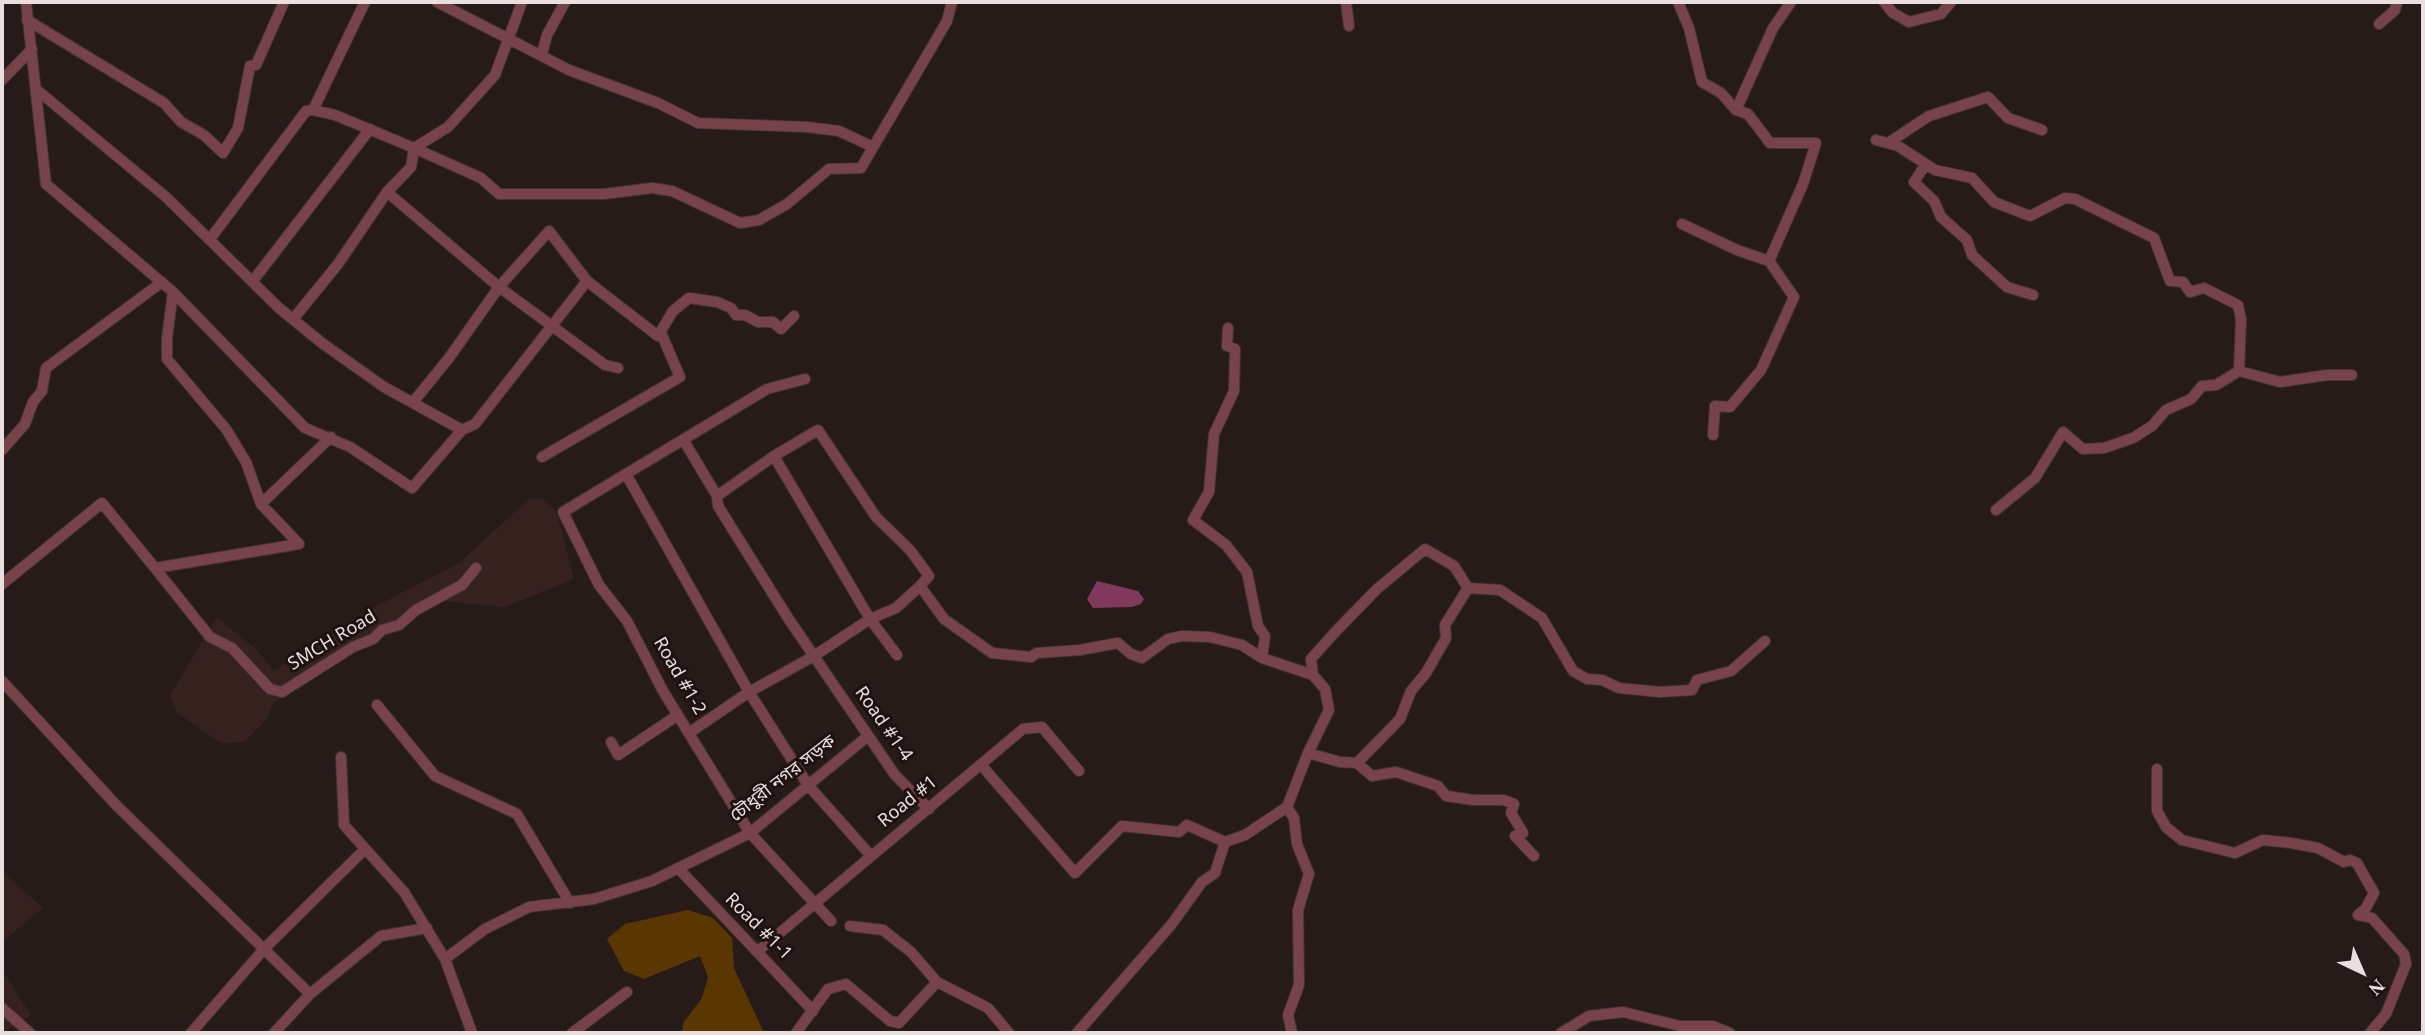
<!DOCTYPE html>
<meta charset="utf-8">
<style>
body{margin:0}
#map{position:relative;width:2425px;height:1035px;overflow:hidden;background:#271b19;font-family:Georgia,serif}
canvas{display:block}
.frame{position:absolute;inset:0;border:4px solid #e8dfde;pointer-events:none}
.north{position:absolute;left:2327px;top:937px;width:70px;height:70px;-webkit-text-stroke:5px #1e1210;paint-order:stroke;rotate:136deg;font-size:19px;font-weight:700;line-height:28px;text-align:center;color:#e8dfde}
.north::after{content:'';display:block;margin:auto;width:24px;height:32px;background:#e8dfde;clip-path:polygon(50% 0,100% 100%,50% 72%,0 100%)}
</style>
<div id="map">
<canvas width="2425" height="1035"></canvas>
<div class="frame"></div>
<div class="north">N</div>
</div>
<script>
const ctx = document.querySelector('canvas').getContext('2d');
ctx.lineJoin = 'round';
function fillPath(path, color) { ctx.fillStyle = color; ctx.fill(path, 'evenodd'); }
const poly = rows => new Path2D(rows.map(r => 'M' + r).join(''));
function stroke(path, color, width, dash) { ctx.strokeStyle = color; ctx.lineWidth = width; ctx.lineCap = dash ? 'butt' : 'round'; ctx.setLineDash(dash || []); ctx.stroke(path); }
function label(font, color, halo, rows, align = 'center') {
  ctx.font = font + ' Georgia,"Noto Sans Bengali",serif'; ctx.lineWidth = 6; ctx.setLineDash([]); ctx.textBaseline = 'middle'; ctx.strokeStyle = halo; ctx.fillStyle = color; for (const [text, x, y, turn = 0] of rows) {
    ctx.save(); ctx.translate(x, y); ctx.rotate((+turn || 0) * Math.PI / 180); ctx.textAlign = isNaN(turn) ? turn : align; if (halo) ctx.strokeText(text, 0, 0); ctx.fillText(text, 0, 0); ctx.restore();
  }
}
fillPath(poly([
 [531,497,543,499,556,511,574,579,505,607,441,601,353,651,274,702,266,720,244,742,220,743,176,712,170,695,217,618,255,648,274,671,365,612,459,563],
 [2,871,43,908,2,942],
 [2,970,31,1015,3,1033,2,1033]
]), '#35221f');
fillPath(poly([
 [688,910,713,918,732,938,734,968,764,1033,682,1033,683,1023,702,998,708,977,700,956,644,979,624,971,607,939,625,924]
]), '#5a3600');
fillPath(poly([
 [1097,581,1138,591,1144,599,1141,604,1132,607,1093,608,1087,599]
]), '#80395c');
const minor = poly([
 [26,2,46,184,173,292,305,428,350,447,412,488,462,430],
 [437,2,569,70,658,103,698,123,807,127,839,131,873,147],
 [522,2,495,75,448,127,414,148,481,178,499,194,604,194,652,188,672,191,740,223,759,220,787,204,829,169,861,168,947,21,952,2],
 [1346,2,1349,26],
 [1678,2,1689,28,1702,82,1721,93,1736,110,1748,114,1770,143,1816,143,1803,184,1769,261,1794,297,1761,370,1730,407,1715,406,1713,435],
 [1884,2,1893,13,1909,22,1941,14,1951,2],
 [27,20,164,103,181,122,204,135,223,153,238,128,250,66,256,65,284,2],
 [2379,24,2395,10,2397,2],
 [542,54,547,35,565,2],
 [2,80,32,49],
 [37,90,166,197,279,308,322,343,384,387,462,430,475,424,587,281,549,231,499,287,449,358,414,401],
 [1736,110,1773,28,1791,2],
 [1876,140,1898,146,1935,170,1972,178,1994,202,2030,216,2065,198,2075,199,2154,238,2170,281,2183,282,2190,292,2204,288,2238,305,2241,319,2239,371],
 [1888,143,1929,116,1988,97,2008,118,2042,130],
 [1926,164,1914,182,1934,201,1941,217,1967,240,1972,255,2007,287,2033,295],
 [387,192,499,287,605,365,618,368],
 [1682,224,1737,250,1769,261],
 [210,239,306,111,313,110,365,2],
 [587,281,658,336,673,311,689,298,717,302,731,308,736,315,745,315,758,322,773,322,781,329,794,316],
 [252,282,370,129],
 [294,318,338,264,387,192,411,167,414,148,335,115,313,110],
 [1228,328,1227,346,1235,349,1234,391,1214,434,1209,492,1193,520,1226,545,1247,572,1258,626,1265,636,1262,658,1313,675,1325,689,1329,710,1308,753],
 [805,379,767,389,563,512,599,585,627,621,663,691,750,833,831,921],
 [684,441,717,496,718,506,788,618,895,775,929,809],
 [2,450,25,424,33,402,42,391,46,368,162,282],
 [774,456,818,430,876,517,910,550,929,576,920,586],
 [542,457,680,377,661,333],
 [626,474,749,692,808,785,871,856],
 [717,496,774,456,870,619,897,655],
 [261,504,331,437],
 [1996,510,2035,478,2063,432,2083,449,2104,448,2133,438,2152,426,2166,410,2191,399,2202,386,2216,385,2239,371,2280,382,2327,375,2352,375],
 [155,568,210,637,232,648,270,689,282,692,353,647,373,639,382,630,399,625,416,610,462,585,476,568],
 [2,584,102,503,155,568,299,544,261,504,246,462,226,429,167,359,167,338,173,292],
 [1313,675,1311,659,1337,630,1377,589,1425,549,1454,566,1468,588,1500,590,1542,618,1573,671,1587,679,1602,680,1619,688,1660,692,1692,690,1697,680,1731,671,1765,641],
 [2,681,117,806,310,994],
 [377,705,435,776,517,814,570,903],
 [689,733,749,692,814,656,870,619,896,608,920,586,944,619,992,653,1031,657,1037,653,1080,650,1118,643,1131,654,1142,658,1168,639,1182,636,1210,637,1242,645,1262,658],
 [611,742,618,755,678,715],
 [341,757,344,825,404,892,445,959,472,1033],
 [1357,763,1400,719,1411,691,1426,673,1446,638,1445,625,1468,588],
 [982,766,1075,873,1122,826,1179,832,1187,825,1225,842],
 [2157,769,2157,811,2166,827,2182,840,2235,853,2263,840,2291,843,2318,848,2344,862,2350,860,2357,863,2374,893,2366,908,2358,915,2372,918,2404,954,2406,964,2386,1014,2370,1033],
 [1287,807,1294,818,1297,844,1309,874,1298,910,1299,985,1288,1015,1292,1033],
 [678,868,813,1011],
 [850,926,883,930,911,952,937,982,988,1008,1009,1033],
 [757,952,1023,729,1042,727,1079,771],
 [445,959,485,929,529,907,594,899,652,881,750,833,868,736],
 [2,1008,30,1033],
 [191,1033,264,949,364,850],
 [274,1033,310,994,381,936,427,928],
 [572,1033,627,992],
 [796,1033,828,989,846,984,890,1021,899,1023,937,982],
 [1077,1033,1171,925,1202,882,1215,873,1225,842,1245,835,1287,807,1308,753,1340,762,1357,763,1372,776,1396,772,1438,786,1446,796,1473,800,1504,800,1514,804,1511,813,1523,833,1515,836,1534,856],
 [1561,1033,1589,1016,1623,1012,1680,1026,1713,1026,1730,1033]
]);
stroke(minor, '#423635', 12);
stroke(minor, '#78424a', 10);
label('18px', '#e8dfde', '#1e1210', [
 ["SMCH Road",333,642,-31],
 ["Road #1-2",678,677,60],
 ["Road #1-4",882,725,55],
 ["চৌধুরী নগর সড়ক",784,780,-38],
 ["Road #1",909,803,-39],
 ["Road #1-1",757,928,45]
]);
</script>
